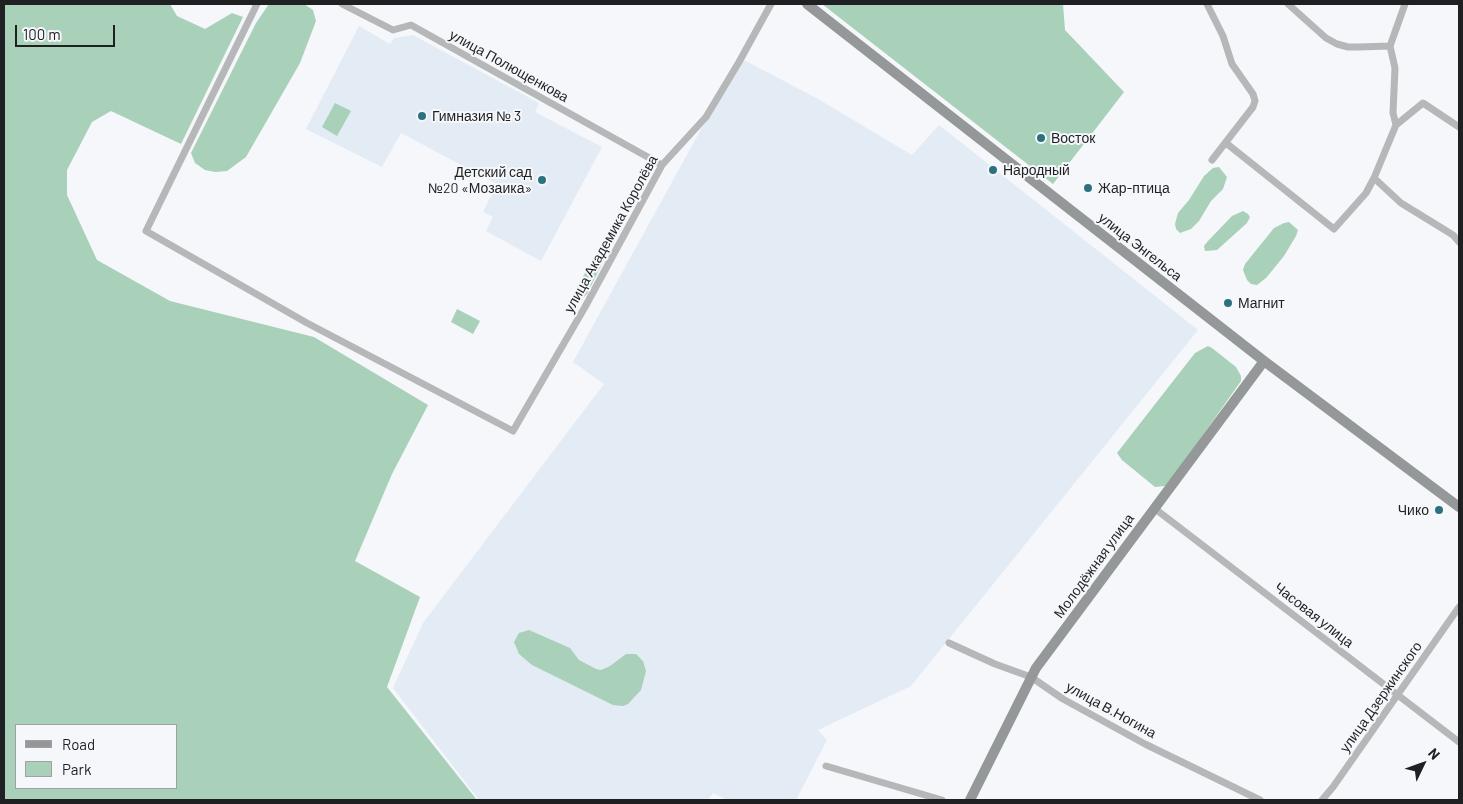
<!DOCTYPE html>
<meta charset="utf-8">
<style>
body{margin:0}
#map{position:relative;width:1463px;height:804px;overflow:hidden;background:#f5f7fb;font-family:Barlow,sans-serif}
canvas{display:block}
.frame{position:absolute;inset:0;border:5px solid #1f2021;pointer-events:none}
.legend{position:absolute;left:15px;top:724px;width:162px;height:65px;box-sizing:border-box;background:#f5f7fb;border:1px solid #9fa1a4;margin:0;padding:6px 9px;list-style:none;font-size:15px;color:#1f2021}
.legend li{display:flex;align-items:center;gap:10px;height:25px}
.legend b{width:25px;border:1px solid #9fa1a4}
.north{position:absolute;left:1398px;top:739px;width:50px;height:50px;-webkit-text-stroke:4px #f5f7fb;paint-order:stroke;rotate:48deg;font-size:14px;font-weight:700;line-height:20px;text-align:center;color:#1f2021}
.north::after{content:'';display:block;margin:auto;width:18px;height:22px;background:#1f2021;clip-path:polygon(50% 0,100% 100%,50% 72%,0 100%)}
.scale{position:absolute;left:15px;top:25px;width:100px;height:22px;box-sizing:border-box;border:2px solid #1f2021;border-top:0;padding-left:6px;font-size:15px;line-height:18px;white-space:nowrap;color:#1f2021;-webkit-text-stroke:4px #f5f7fb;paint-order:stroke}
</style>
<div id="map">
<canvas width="1463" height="804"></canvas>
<div class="frame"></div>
<ul class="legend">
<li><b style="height:6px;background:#949899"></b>Road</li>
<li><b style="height:14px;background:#a9d0b9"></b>Park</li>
</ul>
<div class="north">N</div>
<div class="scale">100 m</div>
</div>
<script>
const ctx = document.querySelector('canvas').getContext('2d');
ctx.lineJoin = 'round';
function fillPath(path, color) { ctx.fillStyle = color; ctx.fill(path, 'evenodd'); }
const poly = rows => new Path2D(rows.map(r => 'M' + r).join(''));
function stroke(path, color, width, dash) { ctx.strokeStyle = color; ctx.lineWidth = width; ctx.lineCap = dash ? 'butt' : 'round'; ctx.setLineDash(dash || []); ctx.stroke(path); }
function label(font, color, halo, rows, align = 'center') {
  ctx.font = font + ' Barlow,sans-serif'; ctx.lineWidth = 4; ctx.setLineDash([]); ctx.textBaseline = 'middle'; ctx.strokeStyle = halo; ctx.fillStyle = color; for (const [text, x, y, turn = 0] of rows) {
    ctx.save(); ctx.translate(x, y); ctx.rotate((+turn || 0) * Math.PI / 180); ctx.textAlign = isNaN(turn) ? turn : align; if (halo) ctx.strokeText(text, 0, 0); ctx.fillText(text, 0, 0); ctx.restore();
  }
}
fillPath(poly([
 [359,26,390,44,394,38,413,35,539,103,535,112,602,147,541,261,486,231,493,217,483,212,497,184,401,133,382,167,306,129],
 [744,60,818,99,912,155,939,125,1198,330,911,686,818,730,827,740,796,800,727,800,713,793,708,800,479,800,393,688,423,623,604,384,573,362,700,131]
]), '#e3ebf5');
fillPath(poly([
 [4,4,170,4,177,16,205,29,232,13,243,17,181,144,111,111,92,122,67,170,67,195,97,260,170,301,314,337,428,405,392,474,355,561,420,597,387,687,477,800,4,800],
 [16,725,176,725,176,788,16,788],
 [269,4,304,4,313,10,316,21,300,63,246,157,227,171,215,172,205,170,195,163,191,153,256,23],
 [822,4,1063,4,1065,30,1124,92,1053,184],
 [335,103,351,111,337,136,322,127],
 [1219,167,1227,177,1223,189,1211,201,1199,221,1191,229,1180,233,1176,229,1175,224,1178,213,1189,200,1204,176,1213,168],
 [1243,211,1248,214,1250,217,1247,223,1217,250,1205,251,1204,246,1208,241,1232,216],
 [1289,222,1298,230,1296,236,1284,256,1266,278,1257,285,1251,284,1247,280,1243,270,1245,264,1274,228,1284,223],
 [603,244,608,244,609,250,587,294,583,298,577,298,575,293,576,288],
 [457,309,480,321,473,334,451,322],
 [1208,346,1212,348,1236,367,1241,376,1241,381,1169,483,1165,486,1155,487,1122,460,1117,453,1195,353],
 [529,630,570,648,579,660,596,669,601,670,610,666,626,654,636,654,643,661,646,671,641,690,628,704,623,706,613,705,532,665,519,654,514,642,519,633]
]), '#a9d0b9');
stroke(poly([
 [257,4,146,231,307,323,513,431,585,307,662,165,706,117,739,62,771,4],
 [342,4,393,30,411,25,662,165],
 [1207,4,1223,36,1232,64,1253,94,1255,101,1253,107,1212,160],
 [1288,4,1326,38,1337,44,1348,47,1358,47,1390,46,1405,4],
 [1390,46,1395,68,1393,113,1396,125],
 [1226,143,1334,229,1366,193,1374,178,1396,125,1423,103,1459,127],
 [1374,178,1401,203,1453,235,1459,242],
 [1154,508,1459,742],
 [949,643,995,664,1031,677,1063,699,1145,744,1260,800],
 [826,766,942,800],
 [1322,800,1333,787,1459,607]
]), '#b5b7b8', 7);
stroke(poly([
 [807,4,1264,361,1459,507],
 [970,800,1036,668,1264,361]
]), '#949899', 10);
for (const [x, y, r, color] of [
 [422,116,5,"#2c7180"],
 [1041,138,5,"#2c7180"],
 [993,170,5,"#2c7180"],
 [542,180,5,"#2c7180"],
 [1088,188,5,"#2c7180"],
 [1228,303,5,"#2c7180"],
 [1439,510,5,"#2c7180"]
]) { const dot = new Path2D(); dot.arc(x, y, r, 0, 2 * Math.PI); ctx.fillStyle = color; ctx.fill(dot); stroke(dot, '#f5f7fb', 2); }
label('14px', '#1f2021', '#f5f7fb', [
 ["улица Полющенкова",509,66,29],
 ["улица Академика Королёва",611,234,-61],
 ["улица Энгельса",1140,247,38],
 ["Молодёжная улица",1094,566,-54],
 ["Часовая улица",1314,615,38],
 ["улица Дзержинского",1381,697,-55],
 ["улица В.Ногина",1111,710,29]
]);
label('14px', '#1f2021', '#f5f7fb', [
 ["Гимназия № 3",432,116],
 ["Восток",1051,138],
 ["Народный",1003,170],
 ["Детский сад",532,172,"right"],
 ["№20 «Мозаика»",532,188,"right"],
 ["Жар-птица",1098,188],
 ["Магнит",1238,303],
 ["Чико",1429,510,"right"]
], 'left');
</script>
